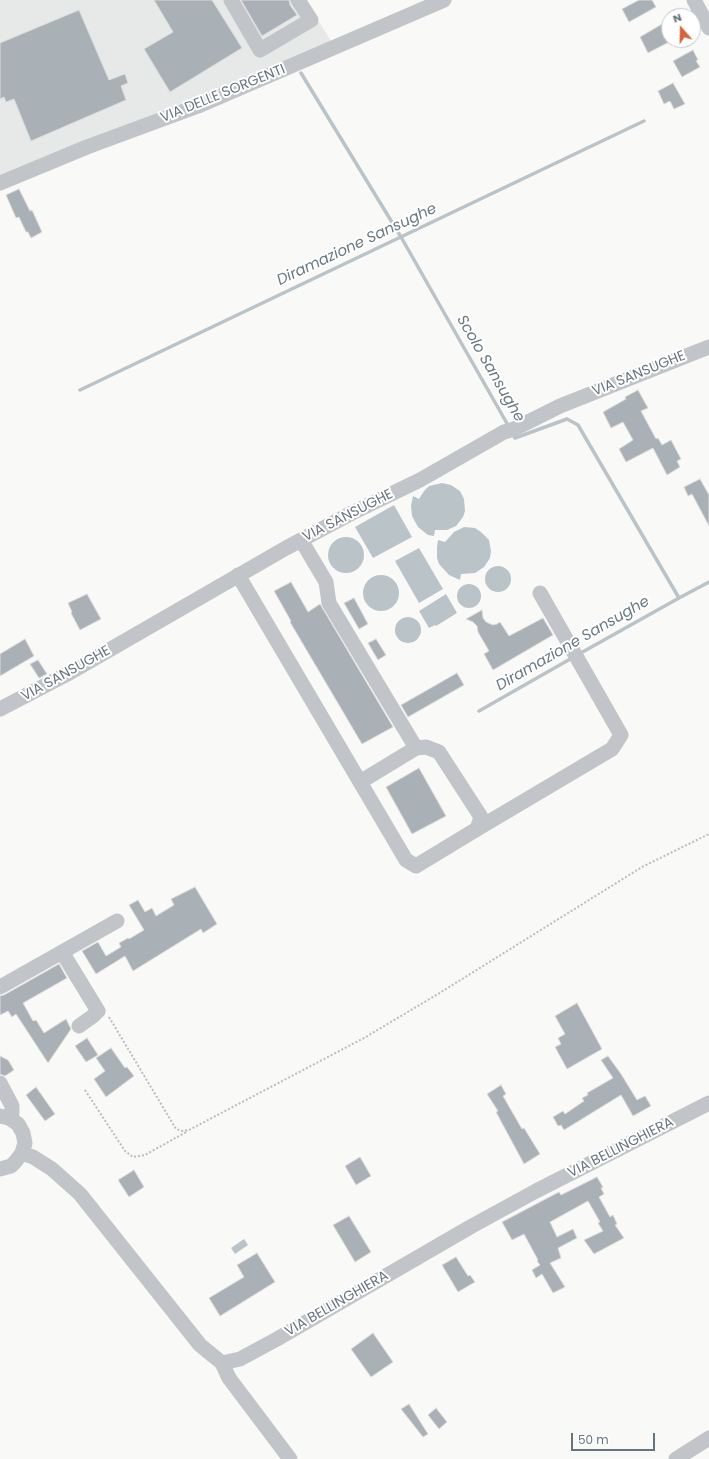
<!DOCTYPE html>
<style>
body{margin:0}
#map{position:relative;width:709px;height:1459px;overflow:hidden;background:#f9f9f8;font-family:Poppins,sans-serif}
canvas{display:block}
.north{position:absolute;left:661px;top:8px;width:40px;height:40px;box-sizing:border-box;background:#fff;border:1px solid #c2c7cc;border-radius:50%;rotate:340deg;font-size:11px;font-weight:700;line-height:16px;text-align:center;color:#667480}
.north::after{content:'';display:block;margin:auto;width:14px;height:18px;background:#d6633b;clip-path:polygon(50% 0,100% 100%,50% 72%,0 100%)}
.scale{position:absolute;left:571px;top:1433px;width:84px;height:18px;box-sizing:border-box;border:2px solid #667480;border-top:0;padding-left:5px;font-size:12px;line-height:14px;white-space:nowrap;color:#667480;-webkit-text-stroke:3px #fff;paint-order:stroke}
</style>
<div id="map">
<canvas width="709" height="1459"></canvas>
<div class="north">N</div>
<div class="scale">50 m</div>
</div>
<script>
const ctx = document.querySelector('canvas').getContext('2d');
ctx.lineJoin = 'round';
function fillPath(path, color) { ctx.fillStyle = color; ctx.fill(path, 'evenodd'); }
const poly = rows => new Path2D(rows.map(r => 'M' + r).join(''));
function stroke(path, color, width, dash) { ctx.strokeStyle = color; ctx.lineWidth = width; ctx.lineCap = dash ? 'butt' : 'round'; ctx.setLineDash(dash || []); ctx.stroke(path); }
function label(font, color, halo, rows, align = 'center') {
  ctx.font = font + ' Poppins,sans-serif'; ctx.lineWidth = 4; ctx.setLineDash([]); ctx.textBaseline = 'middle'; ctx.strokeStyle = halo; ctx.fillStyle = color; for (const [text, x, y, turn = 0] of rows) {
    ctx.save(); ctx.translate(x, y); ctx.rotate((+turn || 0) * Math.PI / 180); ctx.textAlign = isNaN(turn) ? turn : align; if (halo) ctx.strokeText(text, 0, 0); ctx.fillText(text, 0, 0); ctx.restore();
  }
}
fillPath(poly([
 [0,0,305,0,335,47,0,189]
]), '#e7e8e8');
fillPath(poly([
 [442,483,451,485,460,491,464,499,465,511,463,517,456,526,447,530,435,530,434,536,428,535,418,527,412,516,411,506,413,496,419,499,424,491,429,486],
 [394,505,412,537,373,558,355,527],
 [464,527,475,528,481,532,489,540,491,551,490,558,484,567,475,573,461,574,460,580,449,575,439,564,437,558,437,547,438,540,445,542,454,532],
 '328 555a18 18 0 1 1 36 0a18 18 0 1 1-36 0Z',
 [419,548,443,589,419,603,395,561],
 '485 579a13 13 0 1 1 26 0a13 13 0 1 1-26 0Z',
 '363 593a18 18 0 1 1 36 0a18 18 0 1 1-36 0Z',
 '457 596a12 12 0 1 1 24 0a12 12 0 1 1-24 0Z',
 [446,594,457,613,436,626,435,625,429,628,419,611],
 '395 630a13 13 0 1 1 26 0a13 13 0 1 1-26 0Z',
 [244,1239,248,1245,235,1254,231,1248]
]), '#bac4c8');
stroke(poly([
 [301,73,401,237,509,427],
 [80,390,644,121],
 [512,433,515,438,567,419,578,425,679,598,709,582],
 [579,654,679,598],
 [479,711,572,658]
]), '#bac4c8', 3.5);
const building = poly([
 [154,0,212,0,242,48,170,92,144,49,173,32,154,0],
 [241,0,289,0,290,5,297,15,262,36,241,0],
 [639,0,652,0,656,7,629,22,622,9,639,0],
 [79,10,109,80,125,74,128,83,121,86,126,100,31,141,14,99,6,102,4,97,0,99,0,43,79,10],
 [669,20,669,42,648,53,640,37,669,20],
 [693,50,698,60,696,61,700,67,682,77,673,61,693,50],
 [673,83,685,104,674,109,670,101,664,104,658,91,673,83],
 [19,189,30,211,32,210,42,232,31,238,28,232,26,232,19,217,16,218,6,195,19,189],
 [638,390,648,408,641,411,656,439,658,438,662,445,671,440,681,459,677,461,680,467,667,475,653,448,626,462,619,449,633,440,623,422,611,428,603,412,626,399,625,397,638,390],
 [700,479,709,495,709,526,692,494,688,496,684,487,700,479],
 [291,582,308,612,320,604,393,727,362,744,290,622,291,621,274,591,291,582],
 [87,594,101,619,80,630,71,613,72,612,68,603,87,594],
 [354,598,368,624,359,629,344,603,354,598],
 [482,610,483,618,486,622,493,625,497,624,500,622,509,636,543,618,553,635,493,670,484,654,489,651,478,632,477,626,473,622,466,619,482,610],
 [25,639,34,656,0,676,0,654,25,639],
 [376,639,386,655,378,660,368,643,376,639],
 [38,660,47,674,39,678,30,664,38,660],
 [457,673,464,685,408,717,401,705,457,673],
 [419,768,446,816,412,834,386,787,419,768],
 [195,887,217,924,203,933,201,929,133,971,125,956,96,974,82,951,98,942,106,956,121,947,119,943,128,938,129,939,144,930,129,905,138,900,145,912,152,908,156,916,174,905,171,899,195,887],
 [59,964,67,978,23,1003,33,1021,36,1020,44,1033,66,1019,71,1029,48,1063,16,1014,12,1017,8,1011,0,1015,0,996,4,995,59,964],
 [577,1003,602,1049,567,1069,555,1047,561,1044,558,1038,565,1034,555,1016,577,1003],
 [87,1038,98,1055,86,1062,75,1046,87,1038],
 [111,1048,125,1068,127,1067,134,1076,106,1097,94,1079,105,1071,96,1058,111,1048],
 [0,1056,8,1060,14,1070,5,1076,0,1074,0,1056],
 [608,1056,621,1074,637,1100,645,1096,651,1106,633,1116,621,1095,564,1130,561,1125,558,1126,553,1117,563,1111,565,1114,584,1101,582,1098,588,1095,587,1093,613,1078,601,1060,608,1056],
 [501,1085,506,1094,503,1096,522,1129,524,1128,540,1154,524,1164,496,1112,498,1111,487,1094,501,1085],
 [36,1087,55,1114,45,1121,26,1095,36,1087],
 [360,1157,371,1176,356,1185,345,1166,360,1157],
 [134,1170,144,1187,129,1197,118,1180,134,1170],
 [597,1177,603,1187,601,1188,604,1194,599,1197,610,1217,613,1215,617,1224,615,1225,624,1238,594,1254,584,1240,603,1231,598,1223,600,1222,588,1201,550,1222,557,1237,573,1229,577,1238,558,1248,561,1258,550,1263,565,1287,553,1293,542,1274,536,1278,532,1270,540,1265,537,1261,538,1260,524,1234,512,1240,502,1222,559,1192,561,1195,597,1177],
 [349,1216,371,1252,355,1262,333,1225,349,1216],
 [257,1253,275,1282,220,1316,209,1298,244,1277,237,1265,257,1253],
 [456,1257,468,1276,470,1275,475,1282,458,1292,442,1265,456,1257],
 [373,1333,393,1362,371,1377,351,1349,373,1333],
 [409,1404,428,1434,423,1437,401,1409,409,1404],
 [436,1408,447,1422,439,1429,428,1415,436,1408]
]);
fillPath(building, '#a9b0b6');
stroke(building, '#dbdbda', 1);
stroke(poly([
 [109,1017,176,1129,182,1131,189,1130,364,1038,438,994,642,867,709,834],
 [85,1090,125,1151,133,1157,145,1155,188,1131]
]), '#babdc0', 2, [2, 2]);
stroke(poly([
 [231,0,260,50,311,20,298,0],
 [694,0,709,28],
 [0,183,87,147,198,106,444,0],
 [301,540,326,582,329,603,416,748],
 [238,575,360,782,406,860,416,866,477,829,481,817,439,752,426,747,416,748,360,782],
 [0,709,71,672,286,548,352,513,420,480,504,432,514,429,560,406,709,347],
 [477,829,612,749,621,735,540,593],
 [62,952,98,1011,93,1016,79,1026],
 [0,987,117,921],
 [0,1083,12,1106,12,1113,9,1118],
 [0,1116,9,1118,18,1124,23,1133,25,1143,22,1153,15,1162,11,1166,0,1169],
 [22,1153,33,1157,52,1169,80,1194,200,1345,222,1363,240,1359,277,1339,472,1226,536,1191,709,1103],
 [222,1363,229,1378,290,1459],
 [676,1459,709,1438]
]), '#c1c5c9', 15);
label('14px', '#667480', '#fff', [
 ["VIA DELLE SORGENTI",223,94,-22],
 ["VIA SANSUGHE",639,374,-22],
 ["VIA SANSUGHE",348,516,-27],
 ["VIA SANSUGHE",66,674,-29],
 ["VIA BELLINGHIERA",621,1148,-27],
 ["VIA BELLINGHIERA",337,1304,-30]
]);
label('italic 15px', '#677981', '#fff', [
 ["Diramazione Sansughe",357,245,-25],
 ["Scolo Sansughe",490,369,60],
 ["Diramazione Sansughe",573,644,-30]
]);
</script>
